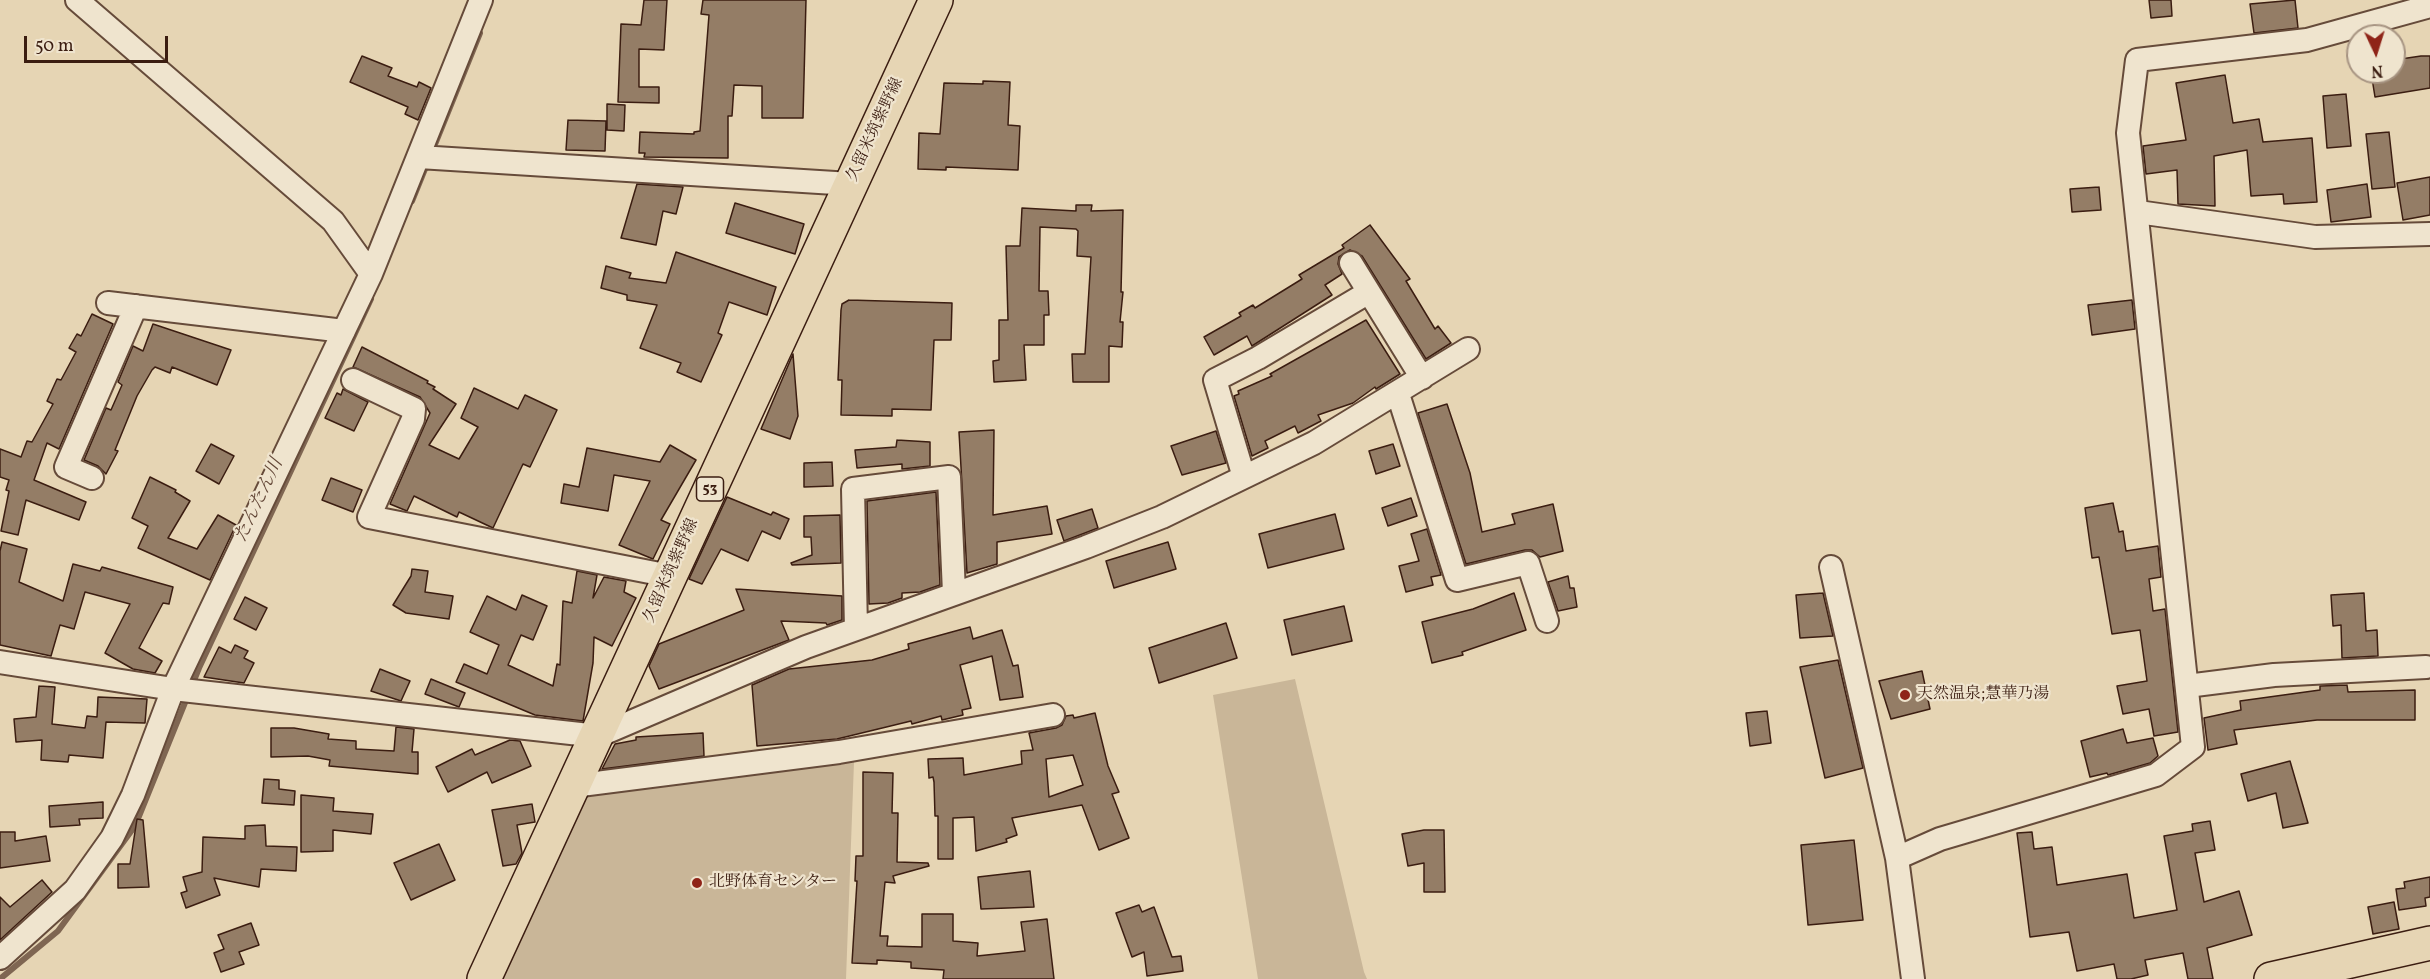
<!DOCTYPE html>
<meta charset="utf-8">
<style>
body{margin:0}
#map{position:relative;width:2430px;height:979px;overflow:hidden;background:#e6d5b4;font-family:Vollkorn,serif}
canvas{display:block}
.north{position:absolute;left:2346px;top:24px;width:60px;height:60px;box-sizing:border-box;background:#efe4ce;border:2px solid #a79482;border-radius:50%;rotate:176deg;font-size:16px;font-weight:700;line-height:24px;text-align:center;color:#3b1d11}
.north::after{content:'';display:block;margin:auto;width:21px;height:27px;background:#8f2418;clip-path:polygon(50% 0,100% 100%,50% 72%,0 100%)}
.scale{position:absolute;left:24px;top:36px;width:144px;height:27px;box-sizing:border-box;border:3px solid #3b1d11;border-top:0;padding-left:8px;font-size:18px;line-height:21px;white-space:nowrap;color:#3b1d11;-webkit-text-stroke:4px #efe4ce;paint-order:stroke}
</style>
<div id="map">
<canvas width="2430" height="979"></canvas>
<div class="north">N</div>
<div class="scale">50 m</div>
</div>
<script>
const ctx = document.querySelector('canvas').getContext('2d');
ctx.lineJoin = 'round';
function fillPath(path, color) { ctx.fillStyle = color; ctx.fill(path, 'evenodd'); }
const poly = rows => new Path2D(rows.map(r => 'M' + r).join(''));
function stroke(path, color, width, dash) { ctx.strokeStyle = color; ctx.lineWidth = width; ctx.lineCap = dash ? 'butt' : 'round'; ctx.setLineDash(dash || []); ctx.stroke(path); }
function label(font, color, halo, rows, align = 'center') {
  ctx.font = font + ' Vollkorn,"Noto Serif JP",serif'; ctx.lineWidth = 4.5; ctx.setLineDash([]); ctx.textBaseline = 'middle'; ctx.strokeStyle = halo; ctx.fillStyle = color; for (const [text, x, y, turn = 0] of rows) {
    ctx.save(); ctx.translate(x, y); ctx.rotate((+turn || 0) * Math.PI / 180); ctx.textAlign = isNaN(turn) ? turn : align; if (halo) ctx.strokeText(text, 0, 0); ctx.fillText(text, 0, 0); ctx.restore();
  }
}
fillPath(poly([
 [1295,679,1364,972,1367,979,1258,979,1213,695],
 [854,762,846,979,500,979,589,787]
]), '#c9b698');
stroke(poly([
 [412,201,480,33],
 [0,979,58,931,135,826,199,668,371,299]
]), '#7f6652', 6);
const building = poly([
 [644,0,667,0,664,50,639,49,639,87,659,87,659,103,618,102,621,24,641,25,644,0],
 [703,0,806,0,803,118,762,118,762,86,734,85,732,116,728,116,728,158,644,157,645,153,639,153,640,132,694,134,694,132,700,131,709,15,701,14,703,0],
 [2149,0,2171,0,2172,16,2151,18,2149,0],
 [2295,0,2298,28,2254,33,2250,4,2295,0],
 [362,56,392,68,388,76,417,87,419,82,431,88,418,120,405,114,408,107,350,82,362,56],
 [2421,56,2430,56,2430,88,2375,97,2371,72,2394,72,2394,60,2421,56],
 [2225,75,2233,123,2259,119,2263,142,2312,138,2317,202,2284,204,2283,194,2251,196,2247,150,2214,156,2215,206,2178,204,2177,170,2146,174,2143,146,2186,140,2176,83,2225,75],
 [983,81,1010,82,1008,125,1020,126,1018,170,946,167,946,170,918,169,919,133,940,134,944,83,983,84,983,81],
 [2346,94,2351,146,2327,148,2323,96,2346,94],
 [607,104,625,105,624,131,607,130,607,104],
 [568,120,606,121,605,151,566,150,568,120],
 [2389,132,2395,187,2372,189,2366,134,2389,132],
 [2430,177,2430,215,2403,220,2397,183,2430,177],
 [637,184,683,187,676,214,663,211,656,245,621,238,637,184],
 [2367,184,2371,217,2331,222,2327,190,2367,184],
 [2099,187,2101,210,2072,212,2070,189,2099,187],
 [735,203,804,224,795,254,726,233,735,203],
 [1076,205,1092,205,1091,211,1123,210,1121,292,1123,292,1120,322,1123,322,1122,347,1109,346,1109,382,1073,382,1072,354,1085,354,1091,257,1077,256,1078,231,1076,229,1040,227,1039,291,1048,291,1049,315,1044,315,1044,345,1024,345,1026,380,994,382,993,361,999,360,999,320,1008,320,1006,246,1020,246,1022,208,1076,211,1076,205],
 [1370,225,1410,279,1406,281,1435,329,1438,326,1451,343,1426,359,1362,256,1350,250,1339,257,1338,264,1342,274,1325,285,1332,295,1252,346,1247,336,1214,355,1204,337,1241,316,1239,313,1253,305,1255,308,1302,279,1299,275,1344,248,1342,245,1370,225],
 [676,252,776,287,767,315,729,302,718,333,722,335,701,382,677,372,681,363,640,348,657,305,627,300,627,295,601,288,606,266,631,273,629,278,666,283,676,252],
 [849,300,952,303,951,340,934,340,931,410,892,409,892,416,841,415,842,380,838,380,841,310,842,304,849,300],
 [2132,300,2135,329,2092,335,2088,305,2132,300],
 [92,314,113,324,59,449,47,443,34,480,86,502,79,520,26,500,18,535,1,531,9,491,6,490,9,480,0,477,0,449,21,457,27,441,32,442,53,404,47,401,57,379,61,380,76,352,69,348,77,334,81,336,92,314],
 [1366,320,1400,374,1376,389,1375,387,1353,403,1318,415,1321,421,1298,433,1295,426,1265,441,1268,448,1252,456,1234,396,1239,394,1238,391,1272,376,1270,374,1366,320],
 [153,324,231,350,217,385,172,367,170,373,155,367,152,370,137,396,115,450,118,451,106,474,98,466,84,460,106,408,111,410,122,385,118,382,133,346,143,351,153,324],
 [362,347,428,381,427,383,435,387,433,389,456,404,429,445,459,459,478,427,461,418,474,388,518,409,525,395,557,410,530,467,523,464,493,528,459,512,457,517,414,496,407,511,390,504,430,413,420,397,353,367,362,347],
 [793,354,798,416,790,439,761,429,793,354],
 [343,389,368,402,354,431,325,418,337,393,341,395,343,389],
 [1447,404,1470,473,1482,532,1515,524,1512,514,1553,504,1563,551,1540,557,1532,550,1525,550,1466,564,1418,413,1447,404],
 [994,430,993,515,1047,506,1052,534,997,542,997,564,967,573,959,432,994,430],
 [1216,431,1226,463,1182,475,1171,446,1216,431],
 [897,440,930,442,930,466,902,469,902,464,857,468,855,450,896,447,897,440],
 [211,444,234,456,219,484,196,471,211,444],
 [1393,444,1400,466,1376,474,1369,451,1393,444],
 [670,445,696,460,661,520,670,524,653,559,619,545,650,481,614,475,608,511,561,503,564,484,579,487,587,448,660,462,670,445],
 [832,462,833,486,804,487,804,463,832,462],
 [150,477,176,490,175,492,190,501,168,538,197,549,218,515,236,525,210,580,138,548,148,526,132,518,150,477],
 [331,478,362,490,353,512,322,500,331,478],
 [936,492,940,585,920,592,902,593,902,598,888,603,869,604,867,501,936,492],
 [727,497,771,515,773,512,789,519,780,539,762,531,748,561,721,549,702,584,689,579,727,497],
 [1411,498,1417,516,1388,526,1382,508,1411,498],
 [2113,503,2119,532,2123,531,2126,551,2158,546,2161,577,2149,579,2153,611,2165,609,2178,732,2154,736,2149,709,2123,714,2117,686,2147,681,2140,630,2112,634,2099,557,2092,558,2085,508,2113,503],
 [1092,509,1098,528,1064,541,1057,520,1092,509],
 [1335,514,1344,549,1268,568,1259,534,1335,514],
 [840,515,841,563,792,565,791,563,812,555,811,537,804,537,804,516,840,515],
 [1427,529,1441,575,1431,577,1433,585,1406,592,1399,566,1419,561,1411,534,1427,529],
 [2,542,27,549,19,582,63,601,73,564,100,571,102,567,173,587,169,604,163,603,139,648,162,661,155,673,133,669,105,653,130,604,85,592,74,629,60,625,51,656,0,645,0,551,2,542],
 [1168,542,1176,569,1114,588,1106,561,1168,542],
 [412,569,428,571,425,592,453,596,449,619,406,613,393,605,411,576,412,569],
 [577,571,597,575,593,598,604,577,626,581,624,592,636,598,612,646,594,637,593,663,583,721,535,715,456,682,464,664,487,674,499,645,470,632,487,596,516,610,522,595,547,606,533,640,521,635,508,665,553,686,557,664,560,665,563,601,572,603,577,571],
 [1568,576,1570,588,1574,588,1577,607,1558,611,1548,582,1568,576],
 [736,589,842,596,842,620,827,625,826,623,781,621,789,640,659,689,649,666,659,644,744,610,736,589],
 [1514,593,1526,630,1462,652,1463,655,1432,663,1422,622,1473,609,1514,593],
 [1823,593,1833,636,1800,638,1796,595,1823,593],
 [2364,593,2366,631,2377,630,2378,656,2342,658,2341,625,2333,626,2331,595,2364,593],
 [245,597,267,608,256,630,234,619,245,597],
 [1344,606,1352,641,1292,655,1284,620,1344,606],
 [1226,623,1237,658,1159,683,1149,648,1226,623],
 [970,627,973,639,1002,630,1013,666,1018,665,1023,697,1000,700,992,656,960,665,971,708,962,710,963,715,942,720,941,716,912,724,911,721,837,739,757,746,752,685,789,669,872,660,909,649,908,644,970,627],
 [235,645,248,651,244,658,254,663,244,683,204,677,219,647,231,653,235,645],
 [1838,660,1863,768,1825,778,1800,667,1838,660],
 [380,669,410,681,401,701,371,691,380,669],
 [1922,671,1930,709,1891,719,1879,681,1922,671],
 [431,679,465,693,459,707,425,694,431,679],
 [2347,685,2348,692,2415,690,2415,720,2317,720,2234,730,2237,744,2208,750,2204,718,2241,710,2240,701,2320,690,2320,686,2347,685],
 [39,686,55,687,52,724,85,728,87,716,97,717,98,697,147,699,145,723,106,722,103,758,69,755,68,762,41,760,42,740,16,742,14,719,36,717,39,686],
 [1767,711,1771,743,1750,746,1746,713,1767,711],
 [1095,713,1108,766,1119,792,1112,794,1129,838,1099,850,1082,805,1012,818,1017,835,1006,839,1007,842,976,851,974,817,953,818,953,859,938,859,938,816,935,816,934,782,933,777,929,778,928,759,963,758,964,775,1022,764,1021,751,1033,750,1029,733,1056,728,1062,725,1066,716,1073,715,1074,718,1095,713],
 [1073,755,1083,785,1049,797,1046,759,1073,755],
 [396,727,414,729,412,752,418,752,418,774,329,766,330,760,308,756,271,757,271,728,294,728,329,734,328,739,356,741,356,749,394,751,396,727],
 [2123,729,2127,743,2153,738,2158,756,2150,763,2108,775,2107,773,2090,777,2081,741,2123,729],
 [703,733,704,756,602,769,615,744,636,740,636,737,703,733],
 [510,740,520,741,531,766,492,783,487,772,448,792,436,767,472,749,475,755,510,740],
 [2290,761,2308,823,2283,828,2276,793,2248,801,2241,774,2290,761],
 [863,772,893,773,892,813,898,813,897,862,928,863,929,866,893,876,895,883,885,882,880,936,888,936,887,946,922,947,922,914,953,914,953,941,978,943,977,956,1025,951,1021,922,1047,919,1054,979,943,979,944,970,911,968,911,962,877,960,877,964,852,963,857,881,855,881,856,856,863,856,863,772],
 [264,779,279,780,279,789,295,791,294,805,262,803,264,779],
 [301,795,334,798,333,811,373,814,371,834,333,830,333,851,301,852,301,795],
 [103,802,103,818,79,819,80,825,50,827,49,806,103,802],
 [532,804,535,822,517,825,522,853,516,864,503,866,492,810,532,804],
 [137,819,143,820,149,887,118,888,118,864,130,864,137,819],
 [2210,821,2215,850,2195,853,2204,902,2239,891,2252,935,2207,948,2213,979,2188,979,2183,953,2145,960,2148,975,2131,979,2117,979,2114,964,2077,971,2069,932,2030,937,2017,833,2032,832,2034,849,2052,847,2057,885,2127,874,2134,918,2177,910,2164,836,2193,831,2192,824,2210,821],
 [265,825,266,846,297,847,296,871,261,869,259,887,214,878,220,895,186,908,181,893,187,891,183,877,202,872,203,837,245,839,245,826,265,825],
 [1424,830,1444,830,1445,892,1424,892,1424,863,1408,866,1402,834,1424,830],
 [0,832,15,832,15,841,46,836,50,861,0,868,0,832],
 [1854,840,1863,920,1808,925,1801,845,1854,840],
 [439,844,455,880,411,900,394,863,439,844],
 [1030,871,1034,907,981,909,978,877,1030,871],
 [2430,877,2430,897,2425,898,2426,906,2399,910,2396,889,2405,888,2404,882,2430,877],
 [42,880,52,892,0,940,0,897,10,907,42,880],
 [2394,902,2399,929,2373,934,2368,907,2394,902],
 [1139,905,1142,912,1154,907,1172,957,1181,956,1183,971,1147,976,1144,952,1132,957,1116,913,1139,905],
 [251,923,259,945,239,952,244,964,221,972,214,953,224,949,218,935,251,923]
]);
fillPath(building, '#947d66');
stroke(building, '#3b1d11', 1.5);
const minor = poly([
 [77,0,333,221,371,274],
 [419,157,851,184],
 [2138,212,2315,237,2430,234],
 [1351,263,1422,378],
 [108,303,344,331],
 [353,380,414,409,413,419,369,517,670,576],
 [1398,394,1457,580,1528,563,1547,621],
 [1244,477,1215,380,1258,358,1369,292],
 [92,478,66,467,136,306],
 [1831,567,1897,858,1913,979],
 [856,629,853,489,949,477,954,593],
 [0,662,173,689,598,736,806,647,1086,547,1162,517,1314,443,1468,349],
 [2187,686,2274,675,2426,667],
 [573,786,839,752,1053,715],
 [1897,858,1940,839,2156,775,2193,747,2128,133,2137,60,2307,40,2430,6],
 [0,958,75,890,112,838,133,795,173,689,371,274,481,0]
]);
const primary = poly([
 [484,979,936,0],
 [2271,979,2430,943]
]);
stroke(minor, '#664b3a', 26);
stroke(primary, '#3b1d11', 36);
stroke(minor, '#efe4ce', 22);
stroke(primary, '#e6d5b4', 33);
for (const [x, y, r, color] of [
 [1905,695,6,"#8f2418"],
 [697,883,6,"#8f2418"]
]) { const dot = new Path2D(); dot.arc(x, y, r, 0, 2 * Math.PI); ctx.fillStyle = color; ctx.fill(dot); stroke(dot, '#efe4ce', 2); }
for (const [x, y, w] of [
 [710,489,27]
]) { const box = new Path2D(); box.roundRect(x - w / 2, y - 12, w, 24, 4.5); ctx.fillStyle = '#efe4ce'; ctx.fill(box); stroke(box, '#3b1d11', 1.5); }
label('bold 15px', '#3b1d11', null, [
 ["53",710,489]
]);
label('16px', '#3b1d11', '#efe4ce', [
 ["久留米筑紫野線",876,130,-65],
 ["久留米筑紫野線",672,571,-66]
]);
label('16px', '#3b1d11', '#efe4ce', [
 ["天然温泉;慧華乃湯",1917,695],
 ["北野体育センター",709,883]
], 'left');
label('italic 18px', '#634737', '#efe4ce', [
 ["たんたん川",260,501,-65]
]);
</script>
